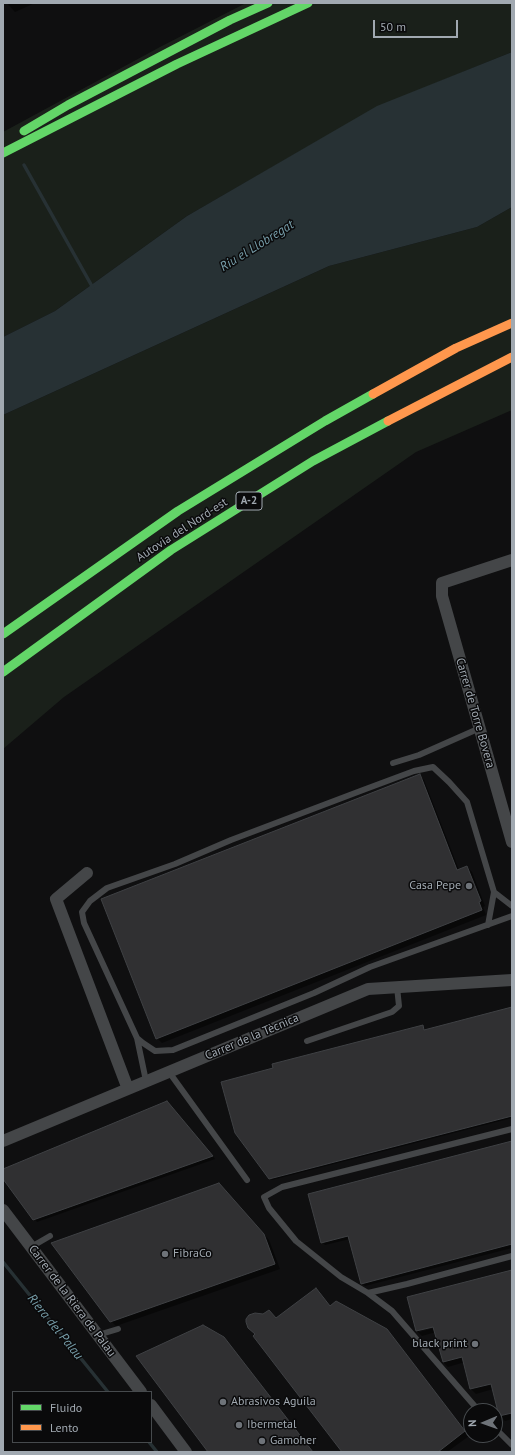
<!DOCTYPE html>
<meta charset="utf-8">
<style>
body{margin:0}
#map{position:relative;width:515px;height:1455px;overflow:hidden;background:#0f0f10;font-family:"PT Sans",sans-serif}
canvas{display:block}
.frame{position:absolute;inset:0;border:4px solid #a1a9b1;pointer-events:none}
.legend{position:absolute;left:12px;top:1391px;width:140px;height:52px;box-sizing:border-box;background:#0a0a0b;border:1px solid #464a4d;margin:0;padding:5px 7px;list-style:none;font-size:12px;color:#a1a9b1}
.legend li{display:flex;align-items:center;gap:8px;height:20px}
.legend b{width:20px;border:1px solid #464a4d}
.north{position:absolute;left:463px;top:1403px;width:40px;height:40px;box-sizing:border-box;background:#0a0a0b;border:1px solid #464a4d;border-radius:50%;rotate:268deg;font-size:11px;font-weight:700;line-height:16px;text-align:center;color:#a1a9b1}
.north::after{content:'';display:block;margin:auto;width:14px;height:18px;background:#6e7379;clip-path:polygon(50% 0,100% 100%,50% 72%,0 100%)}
.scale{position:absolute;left:373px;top:20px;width:85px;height:18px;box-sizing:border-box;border:2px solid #a1a9b1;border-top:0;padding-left:5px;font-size:12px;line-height:14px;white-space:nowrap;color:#a1a9b1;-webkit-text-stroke:3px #0a0a0b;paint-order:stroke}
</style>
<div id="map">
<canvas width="515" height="1455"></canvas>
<div class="frame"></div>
<ul class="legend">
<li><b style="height:5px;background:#63d668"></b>Fluido</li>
<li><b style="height:5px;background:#ff974d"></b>Lento</li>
</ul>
<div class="north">N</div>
<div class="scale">50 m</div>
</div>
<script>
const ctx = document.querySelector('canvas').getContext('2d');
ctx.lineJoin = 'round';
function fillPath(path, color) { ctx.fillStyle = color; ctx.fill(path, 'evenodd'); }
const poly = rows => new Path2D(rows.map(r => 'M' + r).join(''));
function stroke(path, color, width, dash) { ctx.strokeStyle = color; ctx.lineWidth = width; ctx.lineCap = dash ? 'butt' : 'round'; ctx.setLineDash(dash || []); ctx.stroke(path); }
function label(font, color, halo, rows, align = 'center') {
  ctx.font = font + ' "PT Sans",sans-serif'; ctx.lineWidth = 3; ctx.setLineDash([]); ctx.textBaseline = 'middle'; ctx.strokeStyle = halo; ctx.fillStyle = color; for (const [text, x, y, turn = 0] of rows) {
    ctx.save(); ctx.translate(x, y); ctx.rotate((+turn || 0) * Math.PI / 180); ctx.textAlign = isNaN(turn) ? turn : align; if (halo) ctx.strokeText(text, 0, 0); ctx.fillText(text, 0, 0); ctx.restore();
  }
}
fillPath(poly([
 [246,3,512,3,512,52,377,107,187,216,55,311,3,337,3,132,160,47],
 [512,207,512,410,416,452,64,697,3,749,3,415,329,266,477,227]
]), '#1a201a');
fillPath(poly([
 [512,52,512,207,477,227,329,266,3,415,3,337,55,311,187,216,377,106]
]), '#273134');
fillPath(poly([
 [7,3,35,3,15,12],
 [420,776,424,780,459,870,467,867,472,872,485,906,483,907,486,915,162,1043,157,1038],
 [512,1008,512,1118,272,1180,270,1178,274,1069,423,1026,425,1030],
 [170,1105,215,1159,37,1222,3,1178,3,1171],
 [512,1142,512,1248,365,1286,362,1283,350,1239,325,1245,322,1242],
 [223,1190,269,1240,280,1269,116,1326,111,1321],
 [512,1271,512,1419,505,1421,500,1416,493,1389,476,1394,471,1389,465,1362,448,1367,443,1362,436,1332,422,1336,417,1331,409,1297],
 [438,1325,438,1327,419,1332,419,1330],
 [316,1289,331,1307,391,1334,469,1436,447,1452,343,1452,263,1316,269,1311,277,1319]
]), '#0007');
stroke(poly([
 [24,165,93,288],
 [3,1262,108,1392],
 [149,1442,157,1452]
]), '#273134', 3.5);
const building = poly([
 [420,774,457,870,467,866,481,901,479,902,482,910,156,1039,101,899,420,774],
 [512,1007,512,1116,269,1179,235,1133,221,1082,273,1068,272,1064,423,1025,424,1030,512,1007],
 [167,1101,213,1156,33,1220,3,1179,3,1169,167,1101],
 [512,1141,512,1244,361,1284,348,1236,321,1243,308,1194,512,1141],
 [219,1183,264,1234,275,1264,110,1322,51,1243,219,1183],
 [512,1270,512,1413,499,1416,491,1384,470,1389,462,1357,443,1362,433,1327,416,1331,407,1297,512,1270],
 [316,1288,330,1306,336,1301,387,1329,465,1431,438,1452,342,1452,253,1336,255,1334,248,1328,246,1322,246,1319,249,1315,255,1313,263,1314,269,1310,276,1318,316,1288],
 [203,1325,224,1337,313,1452,208,1452,136,1356,203,1325]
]);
fillPath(building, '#303032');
stroke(building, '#3f4144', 1);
stroke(poly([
 [393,763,419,755,480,728],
 [494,892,512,906],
 [488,925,494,892,467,802,449,782,433,767,414,771,363,790,231,840,175,864,107,888,90,901,82,912,84,923,137,1038,143,1043,155,1051,173,1050,314,993,370,967,512,916],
 [137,1038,146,1081],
 [307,1041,392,1012,399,1006,397,987],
 [169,1072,247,1180],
 [512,1129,282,1187,264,1197,269,1208,296,1241,341,1277,368,1293,407,1284,512,1256],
 [31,1247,50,1236],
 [368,1293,392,1311,479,1411],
 [98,1335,118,1329],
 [495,1428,512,1445]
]), '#444648', 6);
stroke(poly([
 [512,560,442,583,442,596,512,842],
 [87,873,56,899,128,1089],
 [3,1141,368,989,512,980],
 [3,1210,141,1392],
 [151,1405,186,1452]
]), '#444648', 12);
stroke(poly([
 [24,131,68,105,230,20,268,3],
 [3,153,177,64,308,3],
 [3,634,178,511,325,421,373,394],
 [3,672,171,550,313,461,388,421]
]), '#63d668', 9);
stroke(poly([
 [373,394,456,348,512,323],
 [388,421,512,357]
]), '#ff974d', 9);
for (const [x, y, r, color] of [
 [469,886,4,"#6e7379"],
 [165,1254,4,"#6e7379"],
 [475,1344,4,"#6e7379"],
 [223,1402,4,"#6e7379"],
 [239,1425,4,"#6e7379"],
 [262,1441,4,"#6e7379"]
]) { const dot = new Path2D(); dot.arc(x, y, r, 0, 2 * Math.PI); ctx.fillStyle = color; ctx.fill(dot); stroke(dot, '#0a0a0b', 1.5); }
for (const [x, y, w] of [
 [249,501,26]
]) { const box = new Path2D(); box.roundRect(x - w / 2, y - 9, w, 18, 3); ctx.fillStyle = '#0a0a0b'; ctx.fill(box); stroke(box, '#a1a9b1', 1); }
label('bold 11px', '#a1a9b1', null, [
 ["A-2",249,501]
]);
label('12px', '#a1a9b1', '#0a0a0b', [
 ["Autovia del Nord-est",182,530,-33],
 ["Carrer de Torre Bovera",475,713,74],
 ["Carrer de la Tècnica",252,1037,-23],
 ["Carrer de la Riera de Palau",72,1301,53]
]);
label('12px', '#a1a9b1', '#0a0a0b', [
 ["Casa Pepe",461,886,"right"],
 ["FibraCo",173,1254],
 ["black print",467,1344,"right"],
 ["Abrasivos Aguila",231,1402],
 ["Ibermetal",247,1425],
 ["Gamoher",270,1441]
], 'left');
label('italic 13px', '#789fab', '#0a0a0b', [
 ["Riu el Llobregat",257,246,-32],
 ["Riera del Palau",55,1327,51]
]);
</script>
